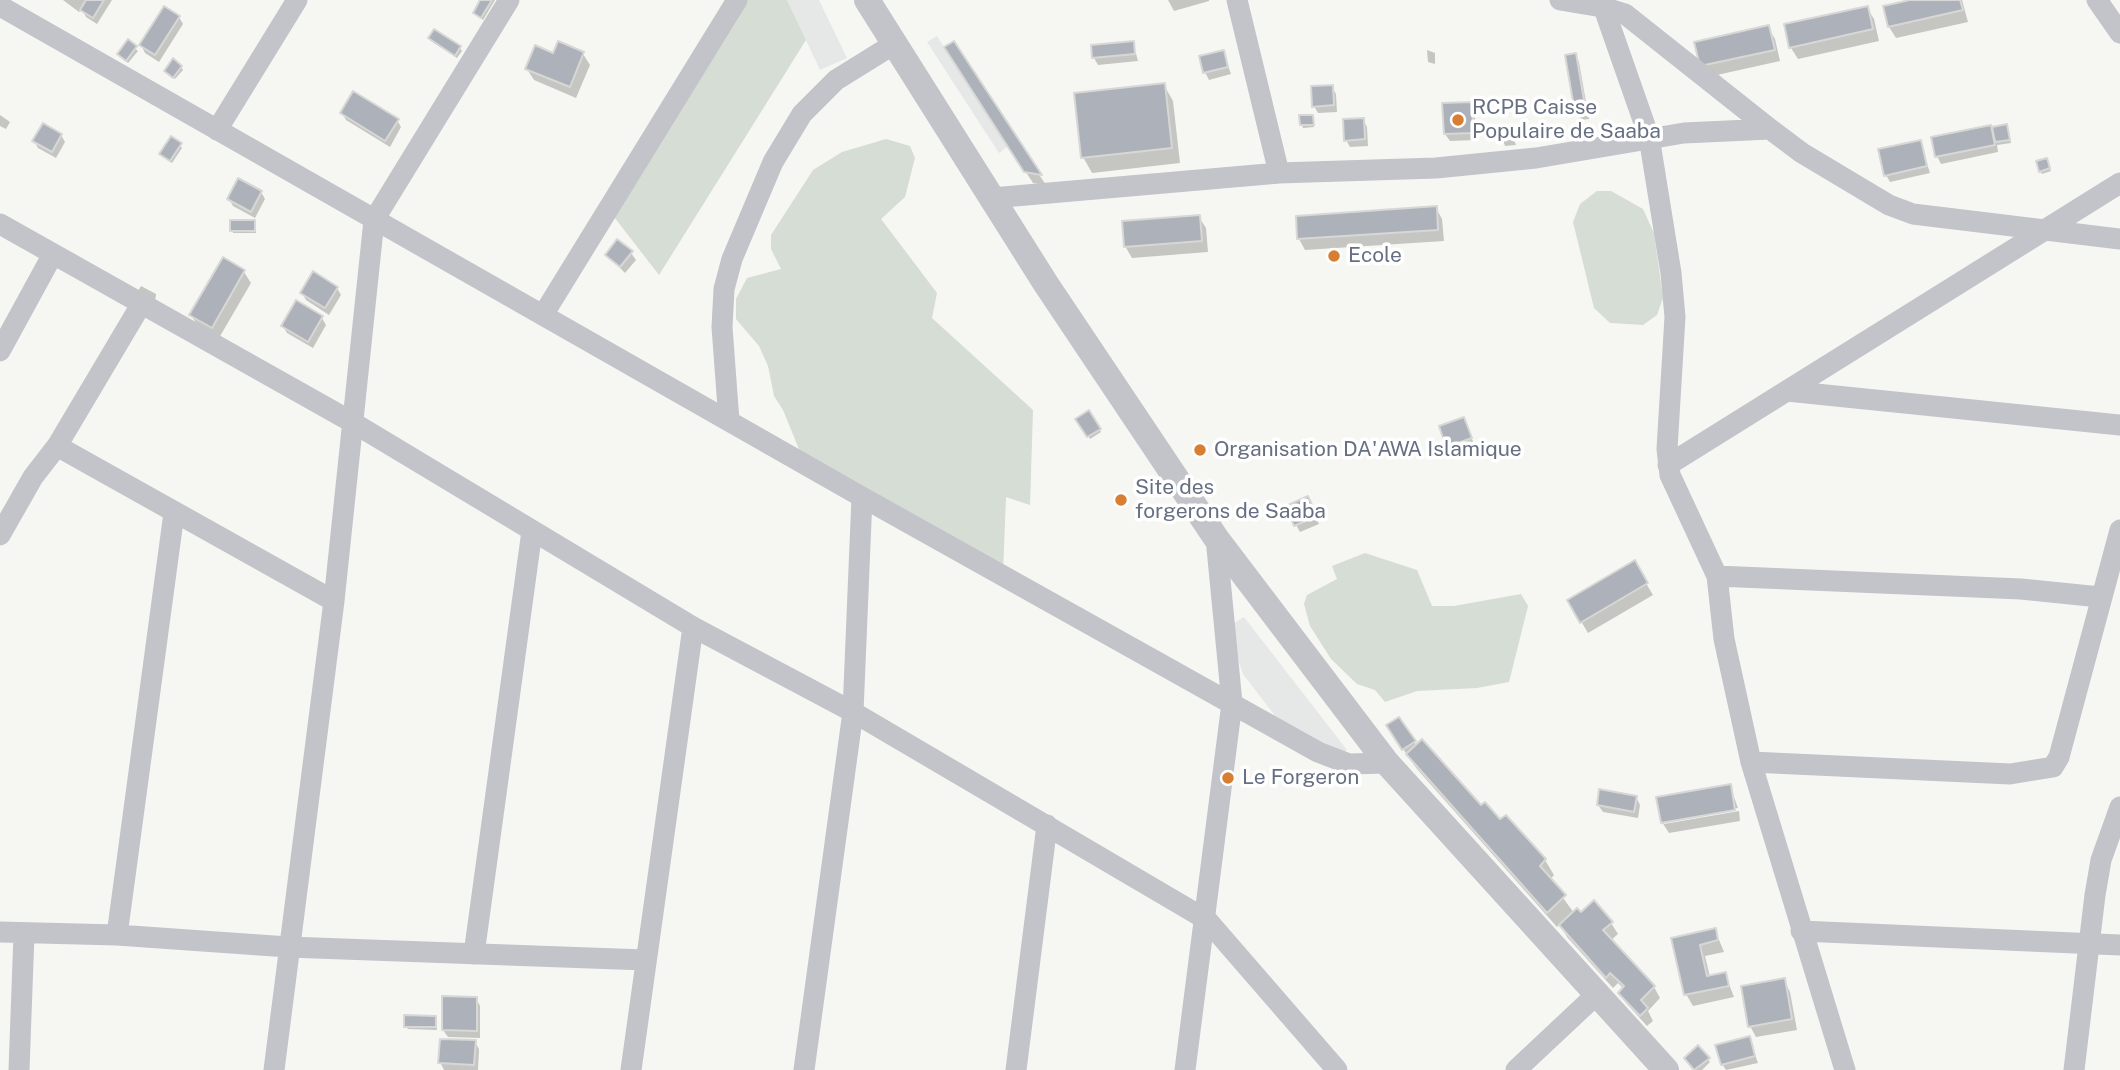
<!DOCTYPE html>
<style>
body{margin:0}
canvas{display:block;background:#f6f6f3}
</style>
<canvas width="2120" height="1070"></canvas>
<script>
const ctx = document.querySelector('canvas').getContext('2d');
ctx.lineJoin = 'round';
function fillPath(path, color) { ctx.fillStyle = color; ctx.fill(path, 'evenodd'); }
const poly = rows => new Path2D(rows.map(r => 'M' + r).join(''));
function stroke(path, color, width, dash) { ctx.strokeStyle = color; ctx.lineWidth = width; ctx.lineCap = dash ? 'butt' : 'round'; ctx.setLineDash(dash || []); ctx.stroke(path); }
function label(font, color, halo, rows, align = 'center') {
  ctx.font = font + ' "Public Sans",sans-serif'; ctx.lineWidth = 7; ctx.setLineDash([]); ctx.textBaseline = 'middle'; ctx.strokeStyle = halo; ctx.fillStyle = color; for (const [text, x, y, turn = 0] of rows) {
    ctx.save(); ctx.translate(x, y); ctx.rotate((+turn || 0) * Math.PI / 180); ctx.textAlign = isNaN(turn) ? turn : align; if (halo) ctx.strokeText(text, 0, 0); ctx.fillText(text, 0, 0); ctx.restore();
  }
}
fillPath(poly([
 [787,0,819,0,847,58,820,70],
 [937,36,1008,146,999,153,927,42],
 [1244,617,1347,750,1338,758,1279,721,1243,674,1227,627]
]), '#e6e7e7');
fillPath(poly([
 [744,0,787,0,806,40,659,275,611,213],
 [886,139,910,146,915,158,905,197,881,219,937,293,932,318,1033,410,1030,505,1006,497,1003,573,803,459,783,410,774,396,768,366,759,346,736,319,736,299,747,278,781,269,771,249,771,235,813,170,842,152],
 [1597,191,1611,191,1643,209,1654,233,1663,298,1657,315,1643,325,1610,323,1594,308,1573,222,1580,204],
 [1365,553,1417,570,1432,606,1454,606,1521,594,1528,606,1509,682,1477,688,1417,691,1385,702,1375,690,1357,684,1331,659,1310,626,1304,604,1307,595,1337,579,1332,566]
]), '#d6ddd5');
fillPath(poly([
 [63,0,112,0,97,24,86,17,82,9,79,12],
 [482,0,495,0,483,20,475,13],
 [1168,0,1209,0,1209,1,1174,11],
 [1918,0,1962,0,1968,22,1896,38,1889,27],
 [1867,8,1874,19,1879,41,1798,59,1791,48,1786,26],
 [179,17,183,24,159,62,145,53,141,45],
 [1768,27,1775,39,1780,61,1708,77,1702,66],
 [434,31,460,48,462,51,457,58,431,41,430,38],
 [128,42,138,51,128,63,119,54],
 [1133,42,1138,61,1098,65,1094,58,1093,46],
 [953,43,1040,176,1046,185,1033,183,953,59],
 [1427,50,1435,53,1435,64,1428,62],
 [1223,52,1231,74,1209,80,1205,72],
 [583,54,590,65,576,98,534,80,527,69,554,55],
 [1575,55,1579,62,1589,119,1581,120,1577,113],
 [181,67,183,70,175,79,166,71],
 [1164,85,1173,101,1180,163,1092,173,1083,157],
 [1332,87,1336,94,1337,112,1318,113,1314,106],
 [1471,103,1475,111,1476,140,1450,141,1445,134],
 [342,113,397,120,401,127,390,147,346,120],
 [0,115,10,122,6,129,0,126],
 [1312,116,1314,127,1303,128,1302,125],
 [1363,120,1367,127,1368,146,1350,147,1346,140],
 [2006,126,2011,143,1997,145,1998,152,1941,164,1937,156,1991,129],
 [61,135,65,142,56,158,38,148,34,141],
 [1503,140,1514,140,1516,145,1505,146],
 [1920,142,1930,173,1890,182,1886,175],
 [180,145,182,148,172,163,163,157,161,154],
 [2048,163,2051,171,2042,174,2040,171],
 [261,192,265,199,255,218,233,206,229,199],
 [1436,208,1442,219,1444,241,1305,250,1299,239],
 [1199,217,1206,228,1208,252,1132,258,1125,246],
 [254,222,256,233,233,233,232,230],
 [631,253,636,260,625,273,607,255],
 [223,260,244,272,251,283,219,338,198,326,191,315],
 [141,286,156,294,155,302,138,291],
 [337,288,341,295,329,315,306,300,302,293],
 [297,303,322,318,326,325,313,348,287,333,283,326],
 [1088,412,1101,432,1090,439,1078,419],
 [1463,419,1475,446,1452,454,1441,427],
 [1311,506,1319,524,1300,532,1296,525],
 [1634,563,1653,595,1588,633,1569,601],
 [1399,719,1417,746,1481,807,1545,860,1554,875,1550,880,1574,913,1611,923,1618,934,1610,941,1654,987,1660,998,1648,1011,1653,1021,1647,1026,1627,1004,1620,993,1624,989,1618,983,1613,988,1567,937,1560,924,1557,927,1417,769,1392,733],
 [1730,786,1738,808,1664,820,1664,824,1739,811,1740,821,1669,833,1662,822,1658,798],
 [1636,797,1640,805,1638,818,1603,812,1598,805],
 [1715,930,1724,952,1705,956,1710,977,1725,974,1734,997,1693,1006,1686,994,1673,939],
 [1784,980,1790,992,1797,1030,1756,1037,1750,1026],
 [476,998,480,1006,480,1038,448,1037,443,1030],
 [435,1018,437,1030,408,1029,406,1026],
 [1749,1038,1758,1063,1726,1070,1722,1064],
 [475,1042,479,1049,478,1070,444,1070,440,1062],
 [1698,1048,1710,1062,1702,1070,1695,1070,1687,1062]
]), '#0003');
const building = poly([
 [86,0,104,0,93,18,80,10,86,0],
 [480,0,492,0,481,18,473,13,480,0],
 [1910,0,1960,0,1963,10,1888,27,1883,6,1910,0],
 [164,6,180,16,155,55,139,45,164,6],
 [1868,6,1873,29,1789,48,1784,24,1868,6],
 [1769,25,1775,50,1700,66,1694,42,1769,25],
 [434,29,461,46,455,56,428,38,434,29],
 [128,39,137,46,126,61,117,54,128,39],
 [558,41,584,52,570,87,525,69,535,45,553,53,558,41],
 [954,41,1042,175,1024,172,944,47,954,41],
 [1134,41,1135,54,1092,58,1091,45,1134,41],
 [1224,50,1228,67,1203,73,1199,56,1224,50],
 [1576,53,1586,112,1575,113,1565,55,1576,53],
 [173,58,182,66,173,78,164,71,173,58],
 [1165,83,1172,148,1081,158,1074,93,1165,83],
 [1333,85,1334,105,1312,107,1311,86,1333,85],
 [353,91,399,119,385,141,340,113,353,91],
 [1472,102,1473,133,1444,134,1442,103,1472,102],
 [1299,115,1313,115,1314,125,1300,125,1299,115],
 [1364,118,1365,139,1344,141,1343,119,1364,118],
 [43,123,62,134,52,152,32,141,43,123],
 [2007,124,2010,140,1995,142,1992,127,2007,124],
 [1991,125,1995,145,1935,157,1931,137,1991,125],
 [171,136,182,143,170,161,159,154,171,136],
 [1921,140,1927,166,1884,176,1878,149,1921,140],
 [2047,158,2050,168,2039,172,2036,161,2047,158],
 [238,178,262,191,251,212,227,199,238,178],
 [1437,206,1438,230,1297,239,1296,216,1437,206],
 [1200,215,1202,241,1124,247,1122,221,1200,215],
 [230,220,255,220,255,231,230,231,230,220],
 [617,239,633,251,620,267,605,255,617,239],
 [223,257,245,270,212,328,189,315,223,257],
 [313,271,338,287,325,308,300,293,313,271],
 [296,300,323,316,308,342,281,326,296,300],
 [1089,410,1101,429,1087,437,1075,419,1089,410],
 [1464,417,1472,438,1446,447,1439,426,1464,417],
 [1308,496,1317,516,1294,526,1286,506,1308,496],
 [1635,560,1648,583,1580,623,1567,600,1635,560],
 [1399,717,1416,741,1402,750,1386,725,1399,717],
 [1422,739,1481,805,1485,802,1500,819,1506,815,1546,859,1540,866,1566,895,1547,913,1406,754,1422,739],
 [1731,784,1735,810,1661,823,1656,797,1731,784],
 [1599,789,1637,796,1634,812,1597,805,1599,789],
 [1594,900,1613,922,1603,930,1655,986,1641,1000,1648,1008,1640,1016,1618,993,1624,986,1610,973,1606,978,1559,925,1577,908,1581,912,1594,900],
 [1716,928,1718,940,1700,945,1707,976,1726,972,1729,986,1684,995,1671,938,1716,928],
 [1785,978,1792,1019,1748,1027,1741,986,1785,978],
 [442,996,477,997,477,1031,442,1030,442,996],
 [404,1015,436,1016,436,1027,404,1027,404,1015],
 [1750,1036,1755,1056,1721,1065,1715,1045,1750,1036],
 [440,1039,476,1040,474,1065,438,1063,440,1039],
 [1698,1045,1710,1058,1694,1070,1684,1058,1698,1045]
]);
fillPath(building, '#adb1b9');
stroke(building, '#d7d8d6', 2);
stroke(poly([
 [1237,0,1279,173],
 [1560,0,1602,7,1625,14,1770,129],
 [1601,0,1649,137,1671,273,1675,317,1667,449,1670,475,1717,576,1724,639,1751,762,1845,1070],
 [2097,0,2120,33],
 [0,6,862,497,1318,752,1349,764,1387,763],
 [217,130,297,0],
 [992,198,1279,173,1436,168,1536,158,1684,133,1770,129,1802,153,1889,205,1913,214,2120,239],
 [0,224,352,422,693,627,853,712,1207,920,1337,1070],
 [543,315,737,0],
 [0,351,53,254],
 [1787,391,2120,425],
 [729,421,722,327,724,289,732,259,773,162,802,114,836,80,894,44],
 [57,446,334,601],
 [1668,465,2120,183],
 [0,535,33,477,57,446,142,303],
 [1717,576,2021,589,2100,597],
 [1751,762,2010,774,2053,767,2059,757,2120,530],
 [1801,931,2120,945],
 [0,932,117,935,288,947,645,960],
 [117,935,174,513],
 [474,954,532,531],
 [19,1070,24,934],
 [274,1070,334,601,374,220,509,0],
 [631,1070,693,627],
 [804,1070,853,712,862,497],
 [1016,1070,1047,825],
 [1185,1070,1232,703,1216,538],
 [1516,1070,1597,994],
 [2074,1070,2095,895,2101,860,2120,807]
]), '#c2c4c9', 21);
stroke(poly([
 [867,0,1046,284,1216,538,1387,763,1666,1070]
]), '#c2c4c9', 26);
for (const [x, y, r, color] of [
 [1458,120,7,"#d77e32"],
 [1334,256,7,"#d77e32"],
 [1200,450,7,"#d77e32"],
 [1121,500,7,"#d77e32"],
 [1228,778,7,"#d77e32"]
]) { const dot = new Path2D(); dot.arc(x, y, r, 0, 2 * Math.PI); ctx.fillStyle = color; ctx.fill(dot); stroke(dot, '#fff', 2.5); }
label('21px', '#677082', '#fff', [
 ["RCPB Caisse",1472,108],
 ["Populaire de Saaba",1472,132],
 ["Ecole",1348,256],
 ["Organisation DA'AWA Islamique",1214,450],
 ["Site des",1135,488],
 ["forgerons de Saaba",1135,512],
 ["Le Forgeron",1242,778]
], 'left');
</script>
